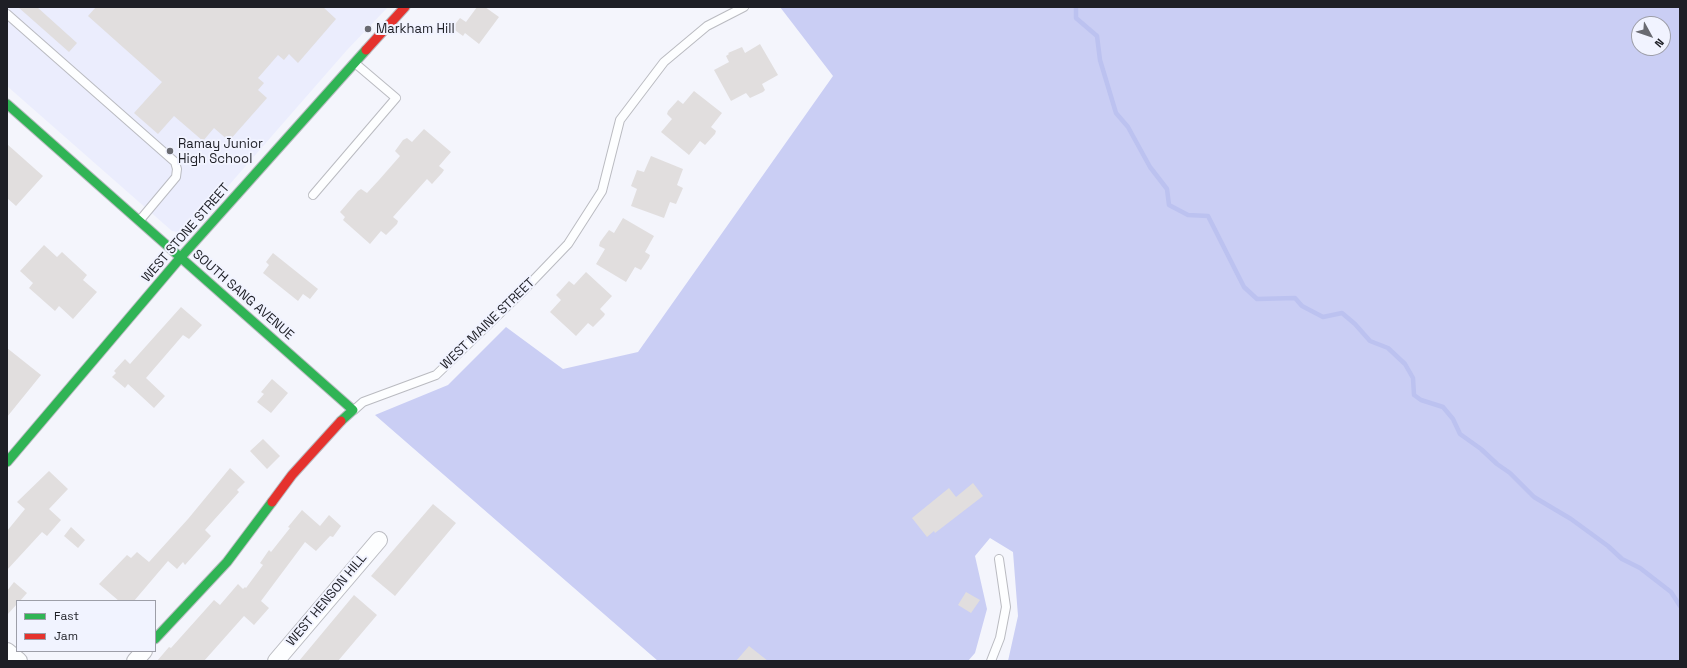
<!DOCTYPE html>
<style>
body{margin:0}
#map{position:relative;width:1687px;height:668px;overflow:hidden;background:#f4f5fc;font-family:"Space Grotesk",sans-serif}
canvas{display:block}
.frame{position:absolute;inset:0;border:8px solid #1e1f26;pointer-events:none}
.legend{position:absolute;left:16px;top:600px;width:140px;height:52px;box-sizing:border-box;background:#f1f3ff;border:1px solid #9d9ea8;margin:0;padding:5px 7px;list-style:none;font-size:12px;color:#1e1f26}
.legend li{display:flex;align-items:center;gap:8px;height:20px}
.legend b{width:20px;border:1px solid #9d9ea8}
.north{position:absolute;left:1631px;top:16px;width:40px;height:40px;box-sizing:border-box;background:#f1f3ff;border:1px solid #9d9ea8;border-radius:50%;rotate:130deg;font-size:11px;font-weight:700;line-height:16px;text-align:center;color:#1e1f26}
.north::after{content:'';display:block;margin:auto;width:14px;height:18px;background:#696a71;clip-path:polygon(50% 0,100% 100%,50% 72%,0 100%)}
</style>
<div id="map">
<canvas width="1687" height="668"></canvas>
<div class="frame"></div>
<ul class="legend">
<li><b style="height:5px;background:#30b455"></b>Fast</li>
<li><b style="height:5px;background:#e5322d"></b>Jam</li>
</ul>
<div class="north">N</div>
</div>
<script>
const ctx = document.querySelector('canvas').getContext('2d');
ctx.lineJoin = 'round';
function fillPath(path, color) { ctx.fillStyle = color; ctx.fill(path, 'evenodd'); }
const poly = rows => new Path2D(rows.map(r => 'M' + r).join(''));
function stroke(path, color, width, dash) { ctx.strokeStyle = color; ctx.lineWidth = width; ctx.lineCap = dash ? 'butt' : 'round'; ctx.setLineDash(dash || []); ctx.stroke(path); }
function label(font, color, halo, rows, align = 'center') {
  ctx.font = font + ' "Space Grotesk",sans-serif'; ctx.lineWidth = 4; ctx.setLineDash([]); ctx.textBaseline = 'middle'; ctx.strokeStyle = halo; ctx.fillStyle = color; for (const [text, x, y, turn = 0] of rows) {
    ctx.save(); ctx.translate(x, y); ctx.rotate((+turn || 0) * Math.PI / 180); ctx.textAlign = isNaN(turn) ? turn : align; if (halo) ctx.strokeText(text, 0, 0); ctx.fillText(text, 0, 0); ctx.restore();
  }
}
fillPath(poly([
 [7,7,388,7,347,50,195,224,187,231,177,232,172,231,7,86]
]), '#ebedfd');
fillPath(poly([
 [780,7,1680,7,1680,661,1008,661,1018,616,1013,552,990,538,975,556,987,609,975,653,968,661,658,661,375,415,448,385,506,327,563,369,638,352,833,76],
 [1639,24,1663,24,1663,48,1639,48]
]), '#cacef4');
stroke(poly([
 [1076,7,1076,18,1097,36,1100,60,1116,113,1128,127,1150,167,1167,189,1169,205,1188,215,1208,216,1244,287,1257,299,1295,298,1302,306,1323,317,1342,313,1355,324,1370,341,1388,348,1405,364,1413,378,1414,395,1421,400,1443,407,1453,419,1460,434,1481,449,1497,464,1510,473,1534,497,1571,519,1608,546,1622,559,1640,568,1671,592,1680,606]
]), '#bcc2f0', 4.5);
fillPath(poly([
 [18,7,37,7,77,43,69,52],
 [96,7,323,7,336,19,298,63,289,54,284,60,278,55,258,78,264,83,258,90,267,98,229,141,214,128,203,141,174,116,158,134,134,113,162,82,88,16],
 [477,7,485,7,499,17,479,44,465,33,463,36,452,28,460,18,466,22],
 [760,44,778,75,762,84,765,90,763,92,750,98,746,93,731,101,714,70,729,62,726,56,729,54,728,53,742,47,745,53],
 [694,91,722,113,711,127,716,131,715,134,705,145,700,141,689,155,661,132,672,119,667,114,668,111,678,100,683,104],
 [424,129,451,152,439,166,444,170,442,173,432,184,427,179,393,217,398,221,397,224,386,235,381,231,370,244,343,220,345,217,340,212,358,191,361,189,367,193,379,180,400,156,395,151,403,140,407,138,412,142],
 [7,144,43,176,16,206,7,198],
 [651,156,683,169,677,185,683,188,676,204,670,202,664,218,631,206,637,189,631,186,636,173,637,170,644,172],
 [623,218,654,236,645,252,650,255,649,258,641,270,635,267,626,282,596,264,605,249,599,246,600,242,609,230,614,233],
 [44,245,57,257,62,252,87,275,83,280,97,292,73,319,59,306,55,311,29,288,33,283,20,271],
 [273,253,318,289,310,299,303,294,298,301,263,273,269,265,266,262],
 [586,272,612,296,600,309,605,314,604,316,593,327,588,323,576,336,550,312,561,300,556,295,559,292,569,281,574,285],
 [181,307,202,325,189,339,183,335,146,378,165,396,154,408,128,384,125,388,112,377,116,373,114,371,125,359,130,364],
 [7,348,41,375,7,417],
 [272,379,288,393,271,413,257,402,264,394,261,392],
 [263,439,280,456,267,469,250,451],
 [230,468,245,482,237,490,239,492,205,530,211,536,185,565,183,562,177,569,168,561,134,601,119,601,99,584,127,555,131,558,137,552,149,562,188,519],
 [49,471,68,489,49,509,61,520,47,536,42,532,7,570,7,531,25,509,17,502],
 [973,483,983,496,935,533,934,531,927,537,912,518,949,488,956,497],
 [433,504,456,523,395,596,371,576],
 [302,510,320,526,329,515,341,526,333,537,330,536,316,551,305,542,261,601,269,608,254,625,244,616,204,661,157,661,169,647,171,648,214,600,220,605,238,584,243,589,245,587,246,588,263,565,260,563,269,550,271,552,290,528,288,527],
 [71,527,85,540,78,548,64,536],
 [14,582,27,593,20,601,17,601,17,604,7,615,7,591],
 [966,592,980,600,971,613,958,605],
 [354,595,377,615,338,661,299,661],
 [749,646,768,661,736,661]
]), '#e1dede');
const lane = poly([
 [7,14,175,162,177,169,176,177,140,220],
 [313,195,396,98,356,64],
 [354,410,363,402,436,375,521,293,568,244,602,191,620,120,664,62,707,26,744,7],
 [991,661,1000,638,1006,607,999,559]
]);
const street = poly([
 [7,651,19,661],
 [135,661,144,651],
 [276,661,379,540]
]);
const fast = poly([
 [7,104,353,410,341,421],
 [7,462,181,257,366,50],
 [155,639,227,562,272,502]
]);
const jam = poly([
 [366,50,405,7],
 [272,502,292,475,341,421]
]);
stroke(lane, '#babbc1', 10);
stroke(street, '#babbc1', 18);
stroke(fast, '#babbc1', 11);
stroke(jam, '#babbc1', 11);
stroke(lane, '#fdfeff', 8);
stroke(street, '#fdfeff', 16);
stroke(fast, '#30b455', 9);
stroke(jam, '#e5322d', 9);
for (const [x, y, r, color] of [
 [368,29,4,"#696a71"],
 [170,151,4,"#696a71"]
]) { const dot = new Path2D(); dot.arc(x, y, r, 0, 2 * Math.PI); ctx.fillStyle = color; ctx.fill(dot); stroke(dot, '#f1f3ff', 1.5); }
label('13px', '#1e1f26', '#f1f3ff', [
 ["Markham Hill",376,29],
 ["Ramay Junior",178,144],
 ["High School",178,159]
], 'left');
label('13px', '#1e1f26', '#f1f3ff', [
 ["WEST STONE STREET",186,233,-49],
 ["SOUTH SANG AVENUE",243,295,41],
 ["WEST MAINE STREET",488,324,-44],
 ["WEST HENSON HILL",327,600,-50]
]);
</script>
